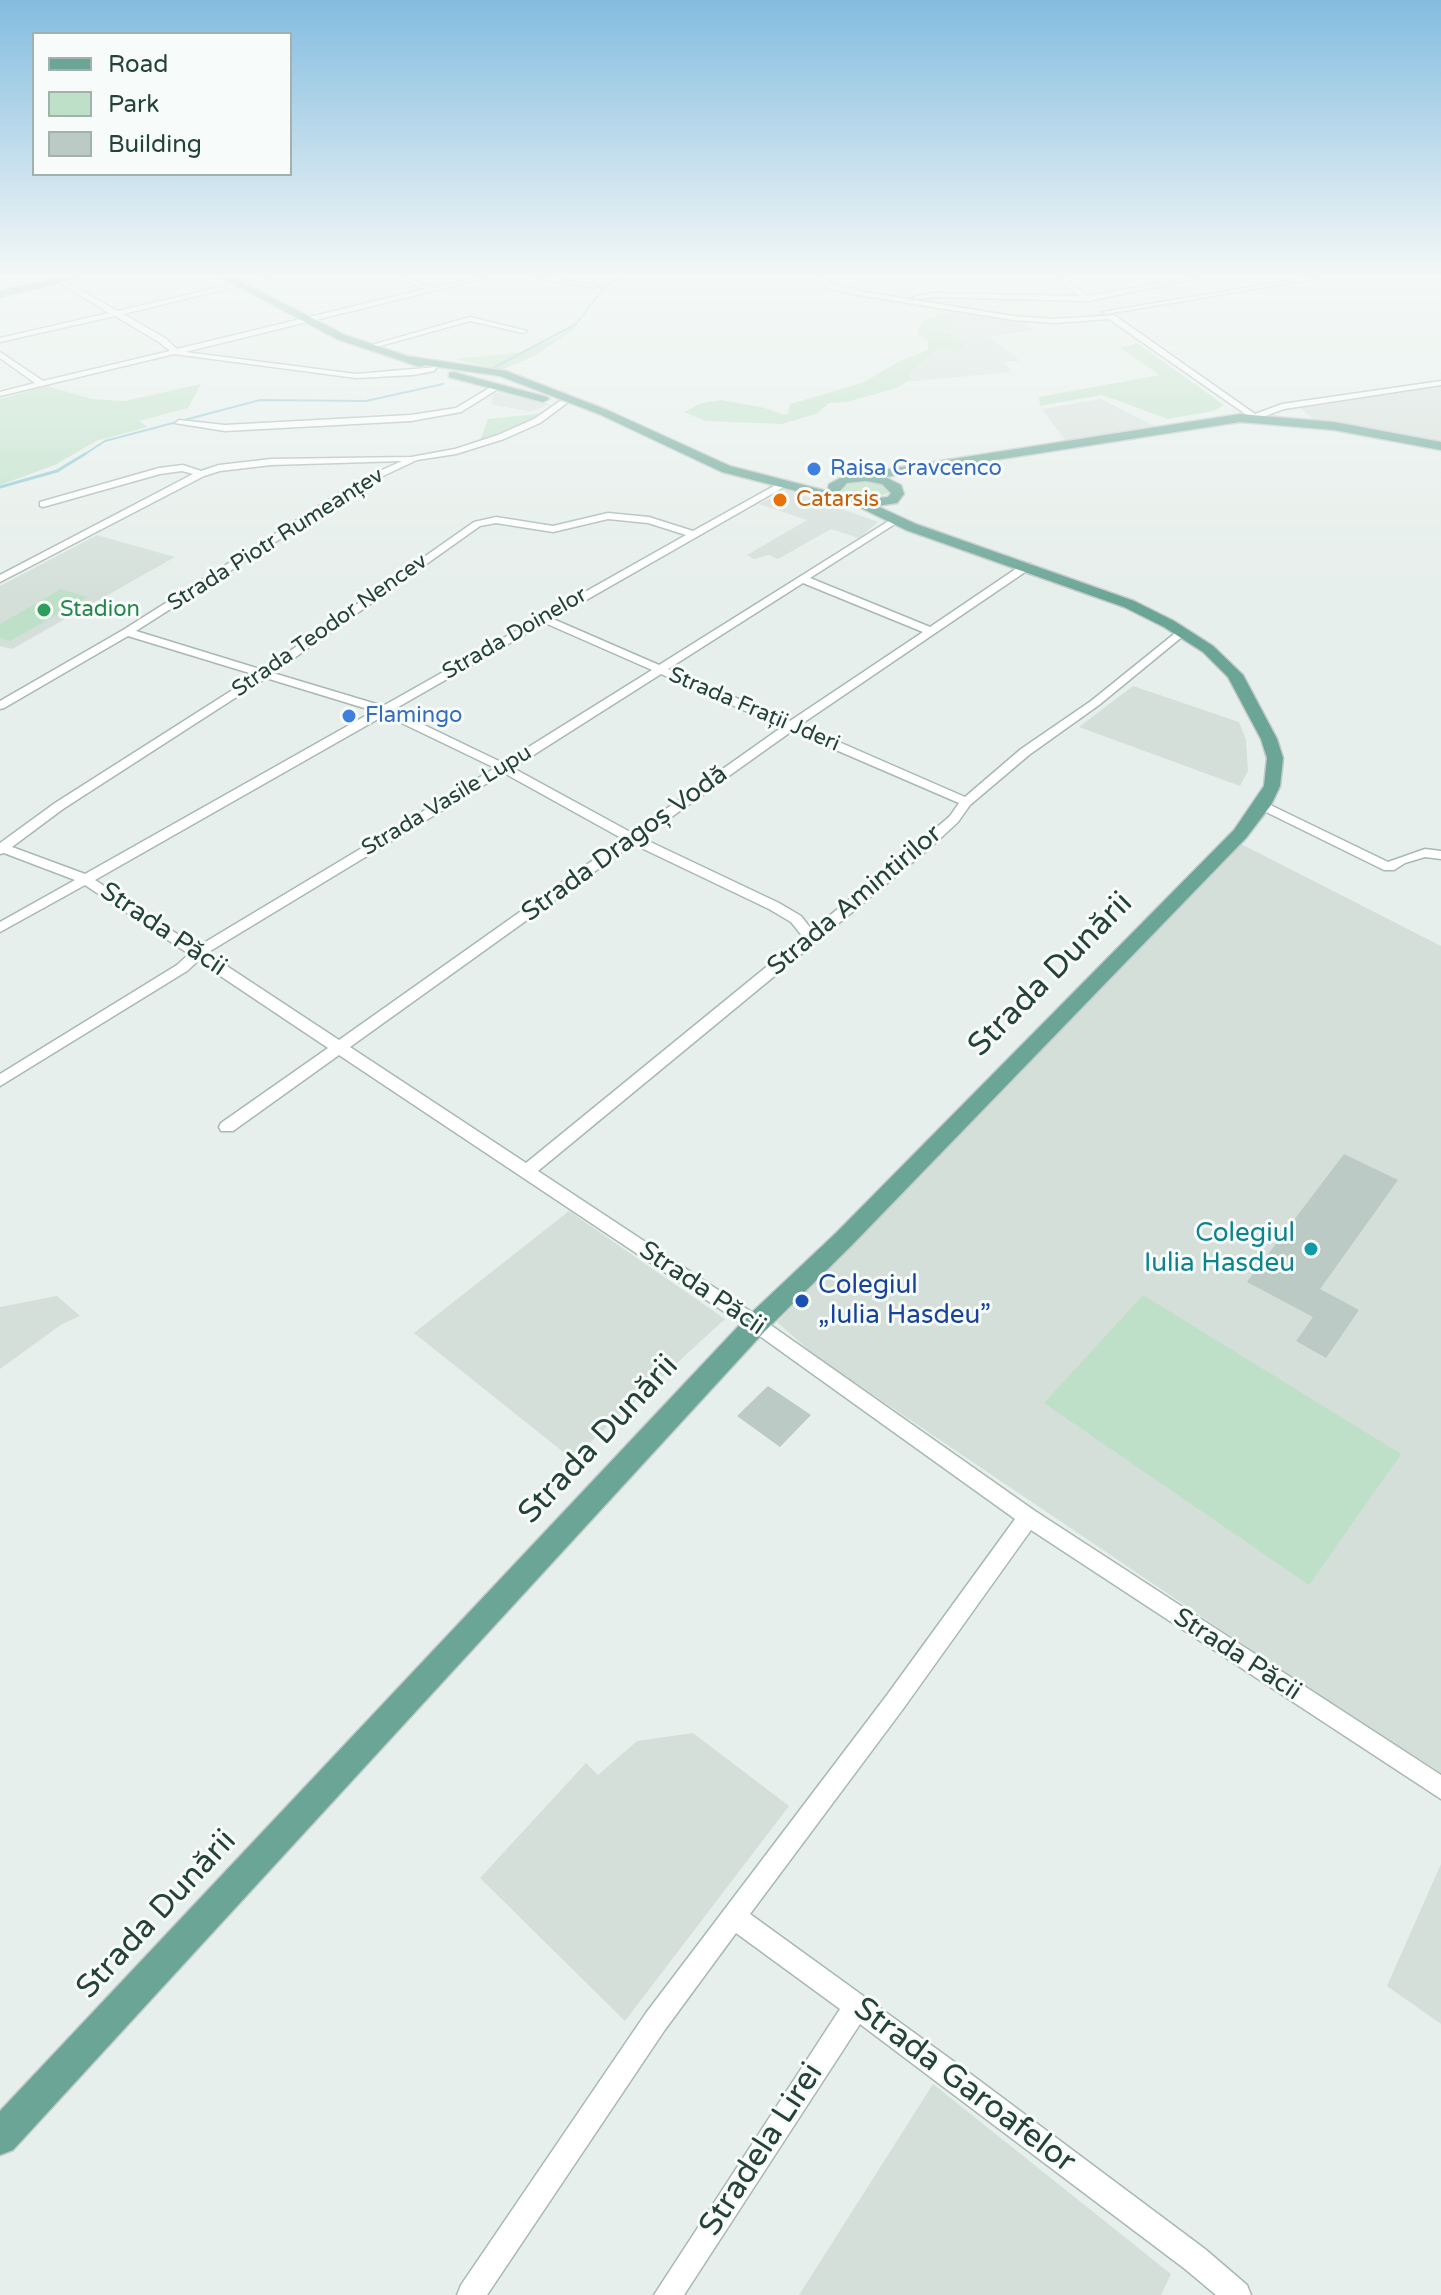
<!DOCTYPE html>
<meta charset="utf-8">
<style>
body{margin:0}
#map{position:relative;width:1441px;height:2295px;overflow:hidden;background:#e6efeb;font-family:"Varela Round",sans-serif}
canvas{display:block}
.legend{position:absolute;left:32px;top:32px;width:260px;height:144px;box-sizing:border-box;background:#f7fbf9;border:2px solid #a3b1ad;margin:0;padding:10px 14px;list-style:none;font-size:24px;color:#24423a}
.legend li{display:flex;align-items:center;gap:16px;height:40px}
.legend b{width:40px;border:2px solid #a3b1ad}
</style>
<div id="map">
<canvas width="1441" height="2295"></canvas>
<ul class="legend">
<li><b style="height:10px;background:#6aa596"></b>Road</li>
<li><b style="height:22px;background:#bfe0c8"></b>Park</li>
<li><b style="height:22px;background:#bbcac4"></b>Building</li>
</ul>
</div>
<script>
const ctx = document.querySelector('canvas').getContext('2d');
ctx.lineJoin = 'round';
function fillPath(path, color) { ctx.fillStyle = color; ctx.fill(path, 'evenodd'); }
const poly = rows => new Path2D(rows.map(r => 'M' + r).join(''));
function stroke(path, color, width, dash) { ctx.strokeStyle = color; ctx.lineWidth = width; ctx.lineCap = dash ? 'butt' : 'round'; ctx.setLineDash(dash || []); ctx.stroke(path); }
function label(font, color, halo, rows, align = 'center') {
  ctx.font = font + ' "Varela Round",sans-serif'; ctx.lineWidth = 6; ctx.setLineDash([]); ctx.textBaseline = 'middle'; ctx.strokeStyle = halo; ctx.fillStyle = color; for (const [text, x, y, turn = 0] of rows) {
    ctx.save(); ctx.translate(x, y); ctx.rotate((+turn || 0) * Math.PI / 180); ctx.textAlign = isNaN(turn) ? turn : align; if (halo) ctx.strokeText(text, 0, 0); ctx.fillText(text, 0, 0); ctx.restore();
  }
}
fillPath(poly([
 [939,310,1023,323,1034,330,990,337,1020,361,1005,362,1011,372,904,382,908,366,949,337,935,313],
 [1441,386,1441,442,1313,419,1300,408],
 [494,392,550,404,531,412,491,404],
 [1101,399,1155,426,1066,441,1042,409],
 [787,490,826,503,878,522,859,538,831,529,778,559,769,555,754,559,747,555,807,520,759,504],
 [97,535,175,557,12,649,0,646,0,586],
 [1133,686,1239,722,1246,740,1248,771,1240,786,1079,727],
 [1241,844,1441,946,1441,1773,1303,1685,814,1355,777,1322],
 [569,1211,725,1319,572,1459,414,1333],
 [57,1296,80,1316,62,1324,0,1369,0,1307],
 [693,1733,789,1806,625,2021,480,1878,586,1763,598,1775,637,1741],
 [1441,1864,1441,2024,1387,1986],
 [933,2084,1171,2274,1161,2295,799,2295]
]), '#d4dfda');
fillPath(poly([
 [944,315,948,318,943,332,959,338,965,347,956,351,942,349,933,352,909,373,911,379,897,388,847,402,829,403,816,414,782,424,706,421,684,412,702,403,721,400,765,408,784,415,788,413,790,404,862,383,900,361,928,350,928,340,917,334,919,328,924,320],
 [572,327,577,327,536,355,501,370,455,359,522,352,558,337],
 [1137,343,1224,405,1214,411,1168,419,1102,395,1040,406,1039,397,1160,375,1120,348],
 [201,384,188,408,139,421,147,427,96,441,55,465,0,485,0,399,47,386,92,399,124,401],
 [545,413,533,421,480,441,488,419],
 [865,481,883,485,889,493,868,500,851,498,842,491,845,485],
 [61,589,88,597,10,641,0,638,0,624],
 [1143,1295,1401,1454,1309,1585,1044,1403]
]), '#bfe0c8');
stroke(poly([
 [495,367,576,324,605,286,619,278],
 [82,456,105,441,260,400,366,401,443,384]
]), '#8ec9d4', 2);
stroke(poly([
 [0,487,57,471,85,454]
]), '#8ec9d4', 3);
fillPath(poly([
 [1344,1154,1398,1180,1320,1289,1359,1310,1326,1358,1296,1341,1313,1317,1247,1282],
 [768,1386,811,1415,780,1447,737,1416]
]), '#bbcac4');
const minor = poly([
 [52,278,60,278,117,311,261,278,272,278,123,314,165,338,177,349,425,289,399,278,408,278,433,288,474,278,486,278,185,352,356,374,437,367,434,371,413,375,356,378,174,354,0,396,0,392,35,383,0,358,0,352,43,381,170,351,159,342,115,316,0,342,0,338,109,313,52,278],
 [534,278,551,278,599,286,595,288,534,278],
 [817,278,825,278,834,284,853,290,1013,316,1055,319,1114,315,1255,414,1282,404,1441,381,1441,385,1284,409,1254,420,1109,319,1055,323,1013,320,852,294,828,288,817,278],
 [1058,278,1065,278,1088,296,1186,278,1200,278,1088,301,932,297,917,299,913,297,932,293,1079,296,1058,278],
 [1304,278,1319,278,1106,314,1102,312,1304,278],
 [470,317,527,331,523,333,470,321,369,349,365,347,470,317],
 [491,387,498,389,461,412,411,421,225,431,175,423,179,420,225,425,411,415,456,408,491,387],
 [560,401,567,403,540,423,504,439,456,454,417,460,366,484,136,631,263,670,474,522,496,517,553,526,608,513,649,517,693,531,781,482,784,483,784,487,553,619,659,665,895,517,900,520,898,522,810,578,930,627,1023,564,1031,564,1031,568,800,725,965,797,1021,749,1091,701,1179,630,1188,632,1099,705,1029,755,970,805,958,822,931,847,538,1171,762,1319,1035,1511,1441,1775,1441,1799,1031,1530,903,1709,750,1914,960,2066,1205,2249,1247,2285,1251,2295,1216,2295,1185,2269,860,2024,684,2295,654,2295,840,2009,736,1933,664,2031,487,2295,457,2295,461,2285,646,2013,887,1695,1015,1519,750,1329,339,1055,233,1131,221,1131,219,1127,221,1123,328,1048,198,961,187,971,0,1086,0,1074,177,965,189,954,85,885,0,932,0,922,75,880,4,853,0,854,0,843,55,803,256,675,128,636,4,708,0,709,0,701,123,630,360,480,402,461,271,465,220,471,204,476,0,582,0,575,193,474,182,471,160,474,43,507,40,506,40,502,159,468,183,465,201,471,219,465,271,459,411,457,455,449,498,435,534,419,560,401],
 [608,519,648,523,686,535,544,615,538,616,537,619,383,706,273,673,480,526,496,523,553,532,608,519],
 [803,583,923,632,790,721,668,669,803,583],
 [545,623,652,670,503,763,393,710,545,623],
 [661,674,782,727,632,833,513,768,661,674],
 [266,678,374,711,85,874,12,847,63,809,266,678],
 [385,715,495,768,197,947,95,880,385,715],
 [792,731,959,803,950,816,921,841,812,930,801,916,779,903,642,838,792,731],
 [504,773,623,839,339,1040,207,953,504,773],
 [633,844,769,909,791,922,803,937,526,1163,350,1047,633,844],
 [1262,801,1388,862,1425,849,1441,851,1441,859,1425,857,1405,863,1394,870,1384,870,1258,808,1256,805,1262,801]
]);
const major = poly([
 [62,278,79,278,0,297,0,291,62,278],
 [222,278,234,278,345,335,407,356,506,371,607,410,730,466,827,491,829,484,844,476,1240,414,1334,422,1441,442,1441,450,1334,430,1240,422,885,477,901,485,904,494,897,503,877,506,916,524,1134,601,1174,621,1213,646,1243,675,1277,739,1283,758,1280,786,1271,805,1246,838,852,1245,765,1331,13,2150,0,2155,0,2111,747,1317,836,1233,1234,830,1264,786,1267,758,1261,739,1228,677,1203,652,1164,627,1124,607,906,530,859,507,722,472,599,414,500,376,425,365,420,367,337,339,222,278],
 [866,481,882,484,891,493,888,497,862,500,848,498,839,492,847,483,866,481],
 [453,372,547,397,549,399,543,402,449,377,449,373,453,372]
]);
stroke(minor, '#a8b8b2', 3);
stroke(major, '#c2cac8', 3);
fillPath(minor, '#fff');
fillPath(major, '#6aa596');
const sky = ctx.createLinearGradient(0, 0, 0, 599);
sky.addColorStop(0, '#84bce0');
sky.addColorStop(0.46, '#f4f8f6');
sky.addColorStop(1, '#f4f8f600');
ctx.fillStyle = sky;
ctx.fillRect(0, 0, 1441, 599);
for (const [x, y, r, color] of [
 [814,469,8,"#3f7fe0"],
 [780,500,8,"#e8710a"],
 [44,610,8,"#2e9e5b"],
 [349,716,8,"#3f7fe0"],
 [1311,1249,8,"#0f9aa8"],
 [802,1301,8,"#1a4fb4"]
]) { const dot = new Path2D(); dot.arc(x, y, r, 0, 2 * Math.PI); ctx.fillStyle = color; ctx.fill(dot); stroke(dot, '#f7fbf9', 3); }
label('22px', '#366cbe', '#f7fbf9', [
 ["Raisa Cravcenco",830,469],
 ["Flamingo",365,716]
], 'left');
label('22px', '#c56008', '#f7fbf9', [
 ["Catarsis",796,500]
], 'left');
label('22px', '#24423a', '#f7fbf9', [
 ["Strada Piotr Rumeanțev",276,540,-32],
 ["Strada Teodor Nencev",330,626,-35],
 ["Strada Doinelor",515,634,-30],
 ["Strada Frații Jderi",754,710,23],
 ["Strada Vasile Lupu",447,801,-31]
]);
label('22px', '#27864d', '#f7fbf9', [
 ["Stadion",60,610]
], 'left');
label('26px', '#24423a', '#f7fbf9', [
 ["Strada Dragoș Vodă",625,844,-36],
 ["Strada Amintirilor",855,901,-40],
 ["Strada Păcii",163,930,34],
 ["Strada Păcii",702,1289,34],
 ["Strada Păcii",1237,1655,33]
]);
label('26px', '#0d838f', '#f7fbf9', [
 ["Colegiul",1295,1234],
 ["Iulia Hasdeu",1295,1264]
], 'right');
label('26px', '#164399', '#f7fbf9', [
 ["Colegiul",818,1286],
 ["„Iulia Hasdeu”",818,1316]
], 'left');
label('32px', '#24423a', '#f7fbf9', [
 ["Strada Dunării",1051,975,-45],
 ["Strada Dunării",599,1440,-47],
 ["Strada Dunării",157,1915,-47],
 ["Strada Garoafelor",964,2086,37],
 ["Stradela Lirei",762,2150,-57]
]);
</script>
